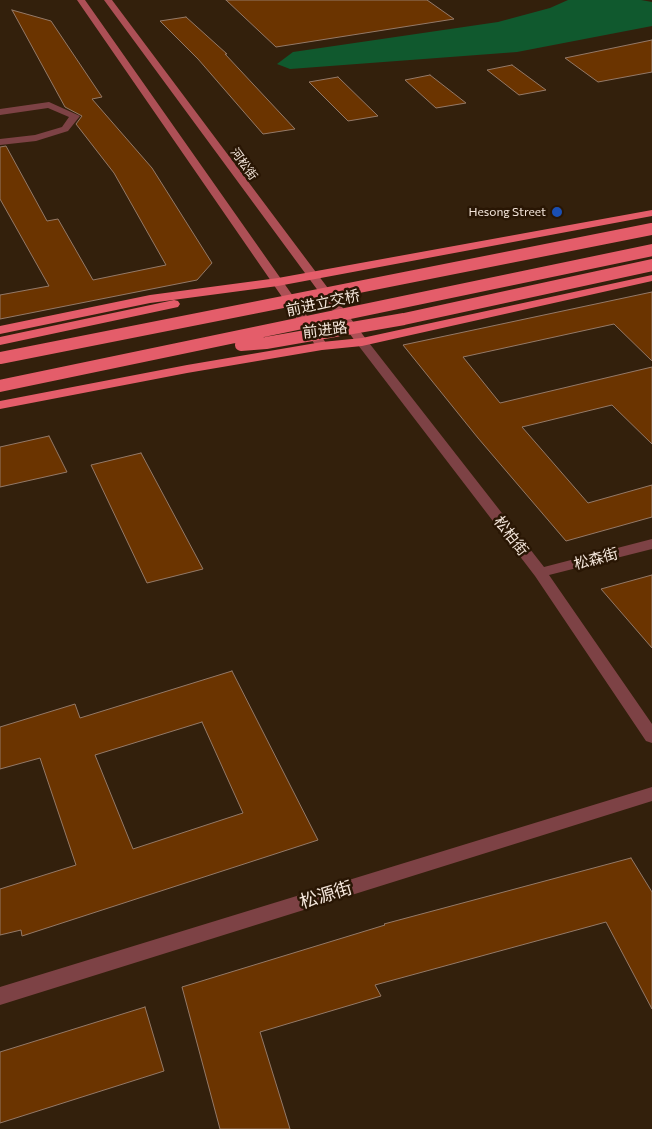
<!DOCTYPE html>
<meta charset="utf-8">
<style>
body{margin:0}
canvas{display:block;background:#33200c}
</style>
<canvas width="652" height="1129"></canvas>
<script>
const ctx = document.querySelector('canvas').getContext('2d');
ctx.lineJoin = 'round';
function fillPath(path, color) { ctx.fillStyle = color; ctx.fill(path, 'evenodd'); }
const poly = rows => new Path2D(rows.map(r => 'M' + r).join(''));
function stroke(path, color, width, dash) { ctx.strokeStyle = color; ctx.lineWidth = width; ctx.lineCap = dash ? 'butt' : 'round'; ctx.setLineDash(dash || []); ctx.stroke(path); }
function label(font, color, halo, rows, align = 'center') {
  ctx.font = font + ' Commissioner,"Noto Sans SC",sans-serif'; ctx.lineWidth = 5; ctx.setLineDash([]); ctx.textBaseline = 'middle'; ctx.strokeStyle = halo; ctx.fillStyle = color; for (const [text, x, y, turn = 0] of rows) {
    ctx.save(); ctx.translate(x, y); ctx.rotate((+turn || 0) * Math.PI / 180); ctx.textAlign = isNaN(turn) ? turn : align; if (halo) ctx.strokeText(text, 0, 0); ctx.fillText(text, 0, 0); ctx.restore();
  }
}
fillPath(poly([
 [568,0,641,0,652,2,652,26,517,52,290,69,277,64,293,52,498,22,550,8]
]), '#10592e');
const building = poly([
 [226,0,427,0,454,19,276,47,226,0],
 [12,10,51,21,102,97,92,99,152,168,212,263,197,280,0,319,0,295,49,286,0,199,0,147,6,146,47,221,58,219,93,280,166,265,114,173,76,124,82,116,65,107,12,10],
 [186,17,227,54,225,54,295,129,263,134,198,59,160,21,186,17],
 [652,40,652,72,598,82,565,58,652,40],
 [512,65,546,90,519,95,487,70,512,65],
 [430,75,466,103,436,108,405,80,430,75],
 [338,77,378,116,348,121,309,82,338,77],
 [652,292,652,361,614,324,463,357,500,403,652,367,652,444,612,405,522,427,588,503,652,485,652,517,566,541,478,438,403,345,652,292],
 [49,436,67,472,0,487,0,447,49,436],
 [141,453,203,569,147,583,91,465,141,453],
 [652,575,652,648,601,589,652,575],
 [232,671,318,840,22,936,21,930,0,935,0,889,76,865,40,758,0,769,0,727,75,704,80,718,232,671],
 [202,722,243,813,133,849,95,755,202,722],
 [631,858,652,892,652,1009,606,922,375,985,381,996,260,1032,290,1129,220,1129,182,987,385,925,384,924,631,858],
 [145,1007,164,1071,0,1123,0,1052,145,1007]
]);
fillPath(building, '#6b3400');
stroke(building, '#947967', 1);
fillPath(poly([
 [49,102,80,116,68,131,36,141,0,145,0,139,35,135,62,127,69,117,48,108,0,115,0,109,49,102]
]), '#7d4245');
fillPath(poly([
 [362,338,366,339,544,567,652,539,652,549,549,575,652,724,652,743,646,741,535,576,358,345,356,342,362,338],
 [652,787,652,801,0,1005,0,987,652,787]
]), '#7d4245');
fillPath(poly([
 [77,0,85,0,326,343,328,346,326,349,318,349,77,0],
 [104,0,112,0,366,339,368,342,366,345,358,345,104,0]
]), '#ad5056');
fillPath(poly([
 [652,210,652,216,278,286,150,303,0,334,0,326,150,295,278,278,652,210],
 [652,275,652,281,362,346,322,350,187,373,0,409,0,401,187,365,322,342,362,338,652,275],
 [174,300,178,301,180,304,178,307,0,345,0,337,174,300]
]), '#e45d6a');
stroke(poly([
 [241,345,266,343,404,319,652,265],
 [0,358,652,229],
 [0,386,652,250]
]), '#e45d6a', 12);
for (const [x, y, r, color] of [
 [557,212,6,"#1a4fb4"]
]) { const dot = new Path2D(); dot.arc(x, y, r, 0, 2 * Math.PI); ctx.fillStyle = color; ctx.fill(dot); stroke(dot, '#291604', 2); }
label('12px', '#f3e5da', '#291604', [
 ["河松街",244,164,54]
]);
label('12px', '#f3e5da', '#291604', [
 ["Hesong Street",546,212]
], 'right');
label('15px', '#f3e5da', '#291604', [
 ["前进立交桥",323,303,-12],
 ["前进路",325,330,-7],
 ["松柏街",511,536,52],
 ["松森街",596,559,-15]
]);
label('18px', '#f3e5da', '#291604', [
 ["松源街",326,895,-17]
]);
</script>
